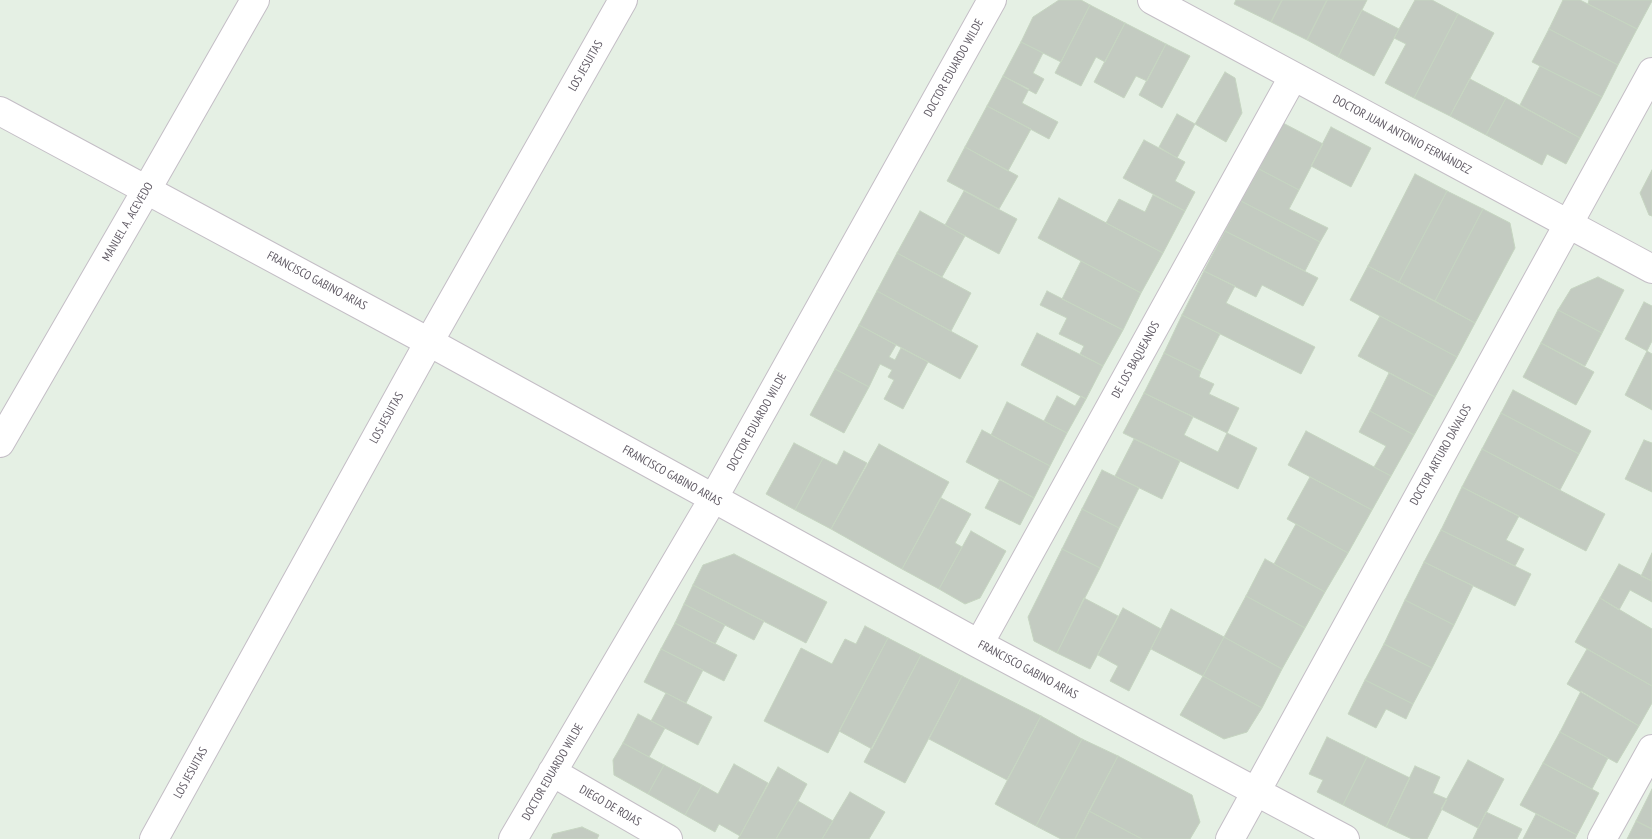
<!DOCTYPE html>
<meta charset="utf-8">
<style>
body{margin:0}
canvas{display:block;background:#e5f0e4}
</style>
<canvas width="1652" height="839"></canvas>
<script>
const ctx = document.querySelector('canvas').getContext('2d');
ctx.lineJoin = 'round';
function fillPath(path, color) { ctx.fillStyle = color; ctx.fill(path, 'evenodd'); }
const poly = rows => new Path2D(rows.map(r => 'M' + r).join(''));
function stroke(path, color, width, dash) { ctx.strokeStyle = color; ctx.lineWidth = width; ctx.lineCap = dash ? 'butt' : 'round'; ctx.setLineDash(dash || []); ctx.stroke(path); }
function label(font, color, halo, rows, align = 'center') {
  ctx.font = font + ' "PT Sans Narrow",sans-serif'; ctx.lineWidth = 4.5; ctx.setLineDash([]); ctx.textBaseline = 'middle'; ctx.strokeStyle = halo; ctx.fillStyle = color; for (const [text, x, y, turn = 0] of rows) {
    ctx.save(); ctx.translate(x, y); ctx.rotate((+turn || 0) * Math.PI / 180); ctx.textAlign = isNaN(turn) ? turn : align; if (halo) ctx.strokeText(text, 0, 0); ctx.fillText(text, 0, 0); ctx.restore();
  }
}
const building = poly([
 [1059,0,1081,0,1090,5,1061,62,1021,42,1033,17,1059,0],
 [1236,0,1282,0,1271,22,1234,4,1236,0],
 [1282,0,1327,0,1307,40,1271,22,1282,0],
 [1327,0,1367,0,1338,57,1307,40,1327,0],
 [1415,0,1432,0,1458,14,1414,98,1385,83,1406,44,1394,38,1415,0],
 [1563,0,1580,0,1637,29,1618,65,1549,29,1563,0],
 [1589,0,1652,0,1652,1,1637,29,1588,4,1589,0],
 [1090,5,1125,23,1105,62,1096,57,1081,86,1055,73,1090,5],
 [1362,10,1399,29,1374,76,1338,57,1362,10],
 [1458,14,1494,33,1450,116,1414,98,1458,14],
 [1125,23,1166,44,1147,81,1136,76,1124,98,1094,82,1125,23],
 [1549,29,1618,65,1602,97,1532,62,1549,29],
 [1021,42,1043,53,1033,73,1044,79,1036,94,1003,76,1021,42],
 [1166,44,1190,56,1162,108,1139,95,1166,44],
 [1540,66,1602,97,1580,138,1520,105,1540,66],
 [1225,72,1235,78,1242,113,1226,142,1195,124,1225,72],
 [1003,76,1029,89,1022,103,1058,122,1049,139,987,106,1003,76],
 [1470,79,1506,98,1486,135,1450,116,1470,79],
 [1506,98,1580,138,1566,164,1547,154,1542,165,1486,135,1506,98],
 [987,106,1031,129,1008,171,965,147,987,106],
 [1177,114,1195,124,1177,158,1159,147,1177,114],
 [1283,123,1323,144,1299,190,1259,169,1283,123],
 [1331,127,1371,148,1351,187,1311,166,1331,127],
 [1144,140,1185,162,1175,181,1195,192,1185,211,1123,178,1144,140],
 [965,147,1018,176,999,209,947,181,965,147],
 [1259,169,1299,190,1289,209,1328,228,1320,242,1241,201,1259,169],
 [1652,170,1652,216,1649,215,1640,193,1652,170],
 [1415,174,1447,191,1399,282,1368,266,1415,174],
 [964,191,1017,219,999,254,945,225,964,191],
 [1447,191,1483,209,1435,301,1399,282,1447,191],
 [1153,195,1185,211,1163,253,1106,223,1119,199,1145,212,1153,195],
 [1059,198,1163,253,1141,293,1038,238,1059,198],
 [1241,201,1320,242,1305,271,1225,231,1241,201],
 [1483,209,1510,223,1515,248,1475,323,1435,301,1483,209],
 [920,211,965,236,942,277,897,253,920,211],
 [1225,231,1318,278,1303,306,1262,285,1256,297,1204,271,1225,231],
 [897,253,971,293,951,331,877,291,897,253],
 [1081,261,1141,293,1123,330,1062,299,1081,261],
 [1368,266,1475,323,1457,357,1350,300,1368,266],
 [1204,271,1235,286,1226,303,1315,347,1301,374,1182,315,1204,271],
 [1598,277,1624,290,1602,333,1558,310,1571,289,1598,277],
 [877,291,978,346,960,379,859,325,877,291],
 [1047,291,1123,330,1103,366,1080,354,1084,346,1059,334,1067,318,1040,305,1047,291],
 [1644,302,1652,306,1652,341,1647,351,1625,339,1644,302],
 [1558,310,1602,333,1585,366,1541,343,1558,310],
 [1182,315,1220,334,1201,371,1164,353,1182,315],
 [1380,316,1457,357,1435,397,1358,356,1380,316],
 [859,325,896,345,889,357,895,360,901,348,928,362,903,409,884,399,894,380,888,377,892,370,880,364,869,387,835,369,859,325],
 [1037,333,1103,366,1086,399,1021,365,1037,333],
 [1541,343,1594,372,1576,405,1523,377,1541,343],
 [1647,351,1652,354,1652,410,1625,395,1647,351],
 [1164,353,1201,371,1199,377,1214,384,1209,394,1239,408,1227,433,1144,393,1164,353],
 [835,369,869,387,844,433,810,415,835,369],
 [1389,373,1435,397,1414,435,1370,411,1389,373],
 [1513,390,1591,431,1579,454,1501,413,1513,390],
 [1144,393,1193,417,1184,435,1218,452,1227,433,1257,448,1238,489,1123,433,1144,393],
 [1057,396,1075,406,1081,396,1086,399,1067,433,1044,421,1057,396],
 [1007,402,1067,433,1050,466,991,435,1007,402],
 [1370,411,1414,435,1391,476,1374,467,1386,446,1359,432,1370,411],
 [1501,413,1579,454,1560,490,1482,449,1501,413],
 [982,430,1050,466,1034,498,966,462,982,430],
 [1306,431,1391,476,1372,510,1288,465,1306,431],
 [1134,439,1180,461,1162,499,1115,476,1134,439],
 [1644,440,1652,443,1652,492,1625,479,1644,440],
 [794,443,823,458,795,510,766,494,794,443],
 [879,444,949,482,902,569,831,529,879,444],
 [1482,449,1605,514,1586,551,1462,487,1482,449],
 [844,451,867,463,831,529,795,510,823,458,837,465,844,451],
 [1102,470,1139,488,1119,528,1082,509,1102,470],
 [1310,477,1372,510,1348,553,1287,519,1310,477],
 [1000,479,1034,498,1020,525,985,508,1000,479],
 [1462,487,1519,516,1506,540,1524,549,1515,566,1441,530,1462,487],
 [941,498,971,514,955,543,962,547,939,589,902,569,941,498],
 [1082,509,1119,528,1100,568,1062,549,1082,509],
 [1296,524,1348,553,1325,592,1274,564,1296,524],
 [1441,530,1531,574,1515,606,1424,562,1441,530],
 [971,531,1006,551,980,598,965,604,939,589,971,531],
 [1062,549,1100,568,1057,653,1034,641,1028,617,1062,549],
 [1652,553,1652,581,1641,576,1652,553],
 [734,554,827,602,806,643,693,585,703,565,734,554],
 [1265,559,1325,592,1305,628,1246,596,1265,559],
 [1424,562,1473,586,1454,625,1405,600,1424,562],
 [1619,564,1652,581,1652,602,1630,590,1619,610,1600,598,1619,564],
 [693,585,764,621,754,640,684,604,693,585],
 [1246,596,1305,628,1282,669,1224,637,1246,596],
 [1084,598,1118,616,1090,669,1057,653,1084,598],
 [1600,598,1652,629,1652,686,1575,642,1600,598],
 [1405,600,1454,625,1432,668,1384,644,1405,600],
 [684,604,725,625,715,644,675,623,684,604],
 [1123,608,1161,629,1129,691,1110,681,1118,666,1098,655,1123,608],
 [1171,609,1224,637,1203,676,1151,649,1171,609],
 [675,623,737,655,724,681,661,649,675,623],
 [865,626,888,638,828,753,764,721,801,648,832,664,845,639,856,644,865,626],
 [1224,637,1282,669,1262,708,1203,676,1224,637],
 [888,638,921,655,872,749,839,731,888,638],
 [1384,644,1432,668,1413,704,1365,680,1384,644],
 [661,649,703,670,686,703,644,682,661,649],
 [1587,649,1652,686,1652,703,1639,726,1567,684,1587,649],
 [921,655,962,676,905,783,864,762,921,655],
 [962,676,1041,716,1007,780,929,739,962,676],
 [1203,676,1262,708,1247,732,1224,739,1180,715,1203,676],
 [1365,680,1413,704,1406,719,1386,709,1376,728,1348,714,1365,680],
 [1581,691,1639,726,1617,763,1560,732,1581,691],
 [666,693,712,717,698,745,651,721,666,693],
 [638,714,665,728,649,757,623,743,638,714],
 [1041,716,1082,739,1036,826,995,804,1041,716],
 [1560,732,1608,758,1592,789,1543,763,1560,732],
 [1327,737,1367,757,1343,805,1317,792,1323,780,1309,774,1327,737],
 [1082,739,1118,756,1075,839,1061,839,1036,826,1082,739],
 [623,743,664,765,648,794,614,775,613,760,623,743],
 [1118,756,1192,795,1200,822,1190,839,1142,839,1089,811,1118,756],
 [1367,757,1410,778,1386,827,1343,805,1367,757],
 [1468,760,1504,779,1478,828,1441,809,1468,760],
 [1543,763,1599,793,1577,835,1520,805,1543,763],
 [734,764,768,783,740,836,719,824,715,832,685,815,702,785,718,794,734,764],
 [664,765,702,785,685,815,648,794,664,765],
 [1415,766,1440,777,1433,793,1447,799,1427,839,1412,839,1386,827,1415,766],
 [778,767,807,784,798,801,776,839,738,839,778,767],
 [1652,789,1652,829,1636,821,1652,789],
 [850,792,885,812,869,839,822,839,850,792],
 [798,801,833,821,822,839,776,839,798,801],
 [1089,811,1142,839,1075,839,1089,811],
 [1486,812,1522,829,1517,839,1473,839,1486,812],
 [1536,814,1577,835,1575,839,1523,839,1536,814],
 [1636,821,1652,829,1652,839,1627,839,1636,821],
 [582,827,599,835,597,839,551,839,553,834,582,827]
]);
fillPath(building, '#c3cbc1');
stroke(building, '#c6d5c1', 1);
const minor = poly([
 [0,111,429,342,979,644,1345,839],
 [979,644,1293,77],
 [552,772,668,839],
 [154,839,429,342,623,0],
 [513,839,713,499,992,0],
 [1230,839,1652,72],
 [1602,839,1652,749]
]);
const tertiary = poly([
 [1152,0,1652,269],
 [0,443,147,189,255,0]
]);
stroke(minor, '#c4bec6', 30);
stroke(tertiary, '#c4bec6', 30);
stroke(minor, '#fff', 28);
stroke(tertiary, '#fff', 28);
label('12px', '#625c66', '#fff', [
 ["LOS JESUITAS",586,66,-60],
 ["DOCTOR EDUARDO WILDE",954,68,-61],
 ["DOCTOR JUAN ANTONIO FERNÁNDEZ",1402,135,28],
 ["MANUEL A. ACEVEDO",128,222,-60],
 ["FRANCISCO GABINO ARIAS",317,281,28],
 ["DE LOS BAQUEANOS",1136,360,-61],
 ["LOS JESUITAS",387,418,-61],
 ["DOCTOR EDUARDO WILDE",757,422,-61],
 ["DOCTOR ARTURO DÁVALOS",1441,455,-61],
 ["FRANCISCO GABINO ARIAS",672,476,29],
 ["FRANCISCO GABINO ARIAS",1028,670,28],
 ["DOCTOR EDUARDO WILDE",553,772,-60],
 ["LOS JESUITAS",191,773,-61],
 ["DIEGO DE ROJAS",610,806,30]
]);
</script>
